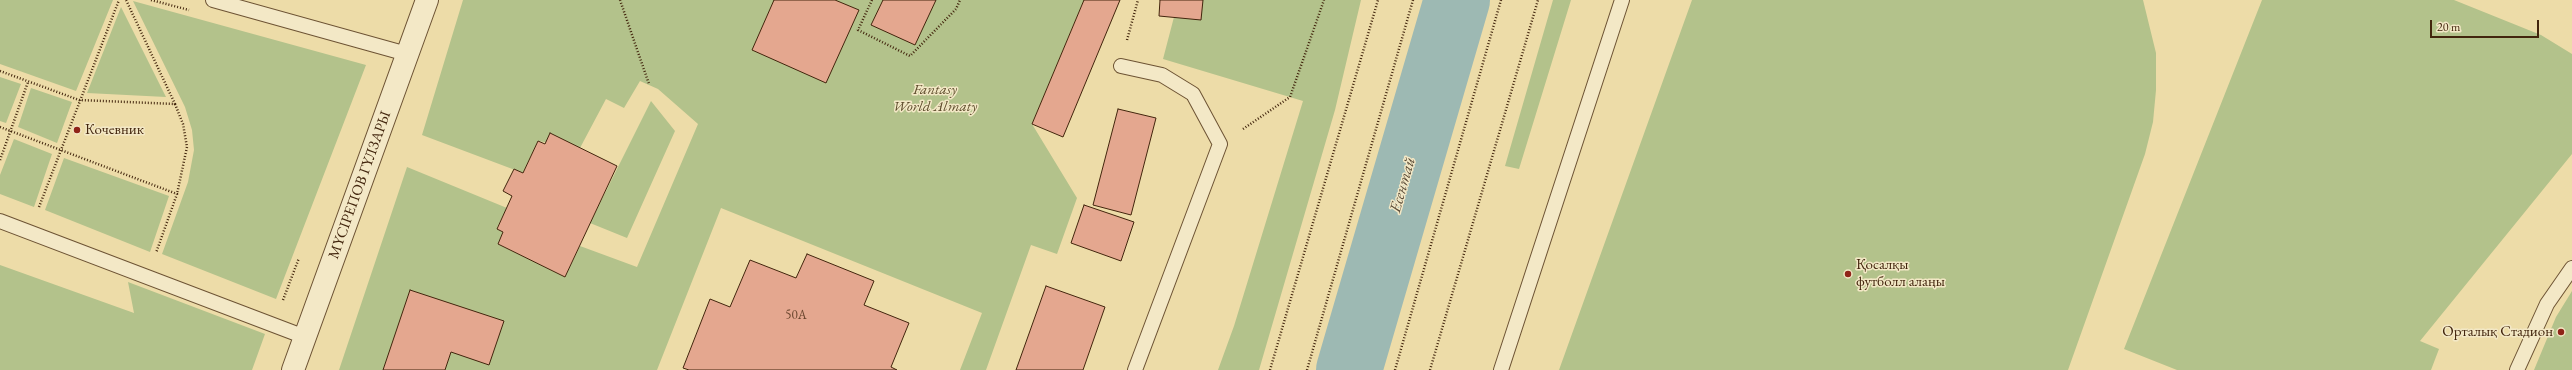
<!DOCTYPE html>
<meta charset="utf-8">
<style>
body{margin:0}
#map{position:relative;width:2572px;height:370px;overflow:hidden;background:#eddca8;font-family:"EB Garamond",serif}
canvas{display:block}
.scale{position:absolute;left:2430px;top:20px;width:109px;height:18px;box-sizing:border-box;border:2px solid #42250d;border-top:0;padding-left:5px;font-size:12px;line-height:14px;white-space:nowrap;color:#42250d;-webkit-text-stroke:3px #f3e8c6;paint-order:stroke}
</style>
<div id="map">
<canvas width="2572" height="370"></canvas>
<div class="scale">20 m</div>
</div>
<script>
const ctx = document.querySelector('canvas').getContext('2d');
ctx.lineJoin = 'round';
function fillPath(path, color) { ctx.fillStyle = color; ctx.fill(path, 'evenodd'); }
const poly = rows => new Path2D(rows.map(r => 'M' + r).join(''));
function stroke(path, color, width, dash) { ctx.strokeStyle = color; ctx.lineWidth = width; ctx.lineCap = dash ? 'butt' : 'round'; ctx.setLineDash(dash || []); ctx.stroke(path); }
function label(font, color, halo, rows, align = 'center') {
  ctx.font = font + ' "EB Garamond",serif'; ctx.lineWidth = 3; ctx.setLineDash([]); ctx.textBaseline = 'middle'; ctx.strokeStyle = halo; ctx.fillStyle = color; for (const [text, x, y, turn = 0] of rows) {
    ctx.save(); ctx.translate(x, y); ctx.rotate((+turn || 0) * Math.PI / 180); ctx.textAlign = isNaN(turn) ? turn : align; if (halo) ctx.strokeText(text, 0, 0); ctx.fillText(text, 0, 0); ctx.restore();
  }
}
fillPath(poly([
 [0,0,113,0,76,91,0,64],
 [463,0,1084,0,1032,124,1077,198,1057,254,1031,245,986,370,960,370,982,313,721,208,657,370,339,370,407,167,507,208,497,228,503,232,498,244,565,277,580,246,637,267,698,124,658,89,640,81,624,108,606,99,580,148,538,141,523,173,422,135],
 [1203,0,1361,0,1335,110,1259,370,1218,370,1234,326,1303,101,1163,59,1174,17],
 [1553,0,1571,0,1519,169,1505,166],
 [1692,0,2143,0,2156,53,2156,90,2153,122,2145,154,2068,370,1559,370],
 [2262,0,2454,0,2541,35,2572,54,2572,154,2420,341,2439,349,2431,370,2177,370,2124,349],
 [133,1,366,65,276,299,162,254,188,182,194,150,192,130,185,107],
 [121,7,166,97,87,93],
 [0,77,21,84,6,123,0,121],
 [31,88,72,102,57,143,18,127],
 [651,101,675,131,627,238,590,223],
 [14,139,52,154,34,207,0,194,0,175],
 [64,158,169,196,150,252,45,210],
 [0,265,134,313,128,282,265,334,252,370,0,370],
 [2572,291,2572,370,2534,370,2556,317]
]), '#b3c28b');
stroke(poly([
 [1349,370,1457,0]
]), '#9db9b3', 66);
const building = poly([
 [774,0,835,0,859,10,826,83,752,50,774,0],
 [883,0,936,0,915,45,871,25,883,0],
 [1084,0,1120,0,1063,137,1032,124,1084,0],
 [1160,0,1203,0,1201,20,1159,16,1160,0],
 [1118,109,1156,118,1131,215,1093,205,1118,109],
 [550,133,617,166,565,277,498,244,503,232,497,229,512,196,503,191,514,169,523,173,538,141,545,144,550,133],
 [1084,205,1134,222,1121,261,1071,243,1084,205],
 [807,254,874,281,864,305,909,323,891,367,897,370,689,370,683,368,710,299,730,307,750,260,796,278,807,254],
 [1046,286,1105,307,1083,370,1016,370,1046,286],
 [410,290,504,321,489,365,451,352,445,370,383,370,410,290]
]);
fillPath(building, '#e4a78f');
stroke(building, '#42250d', 1);
const lane = poly([
 [213,0,407,54],
 [1121,66,1162,75,1193,94,1220,144,1135,370],
 [0,221,305,337],
 [1501,370,1622,0],
 [2517,370,2547,304,2572,268]
]);
const street = poly([
 [293,370,427,0]
]);
stroke(lane, '#6d5334', 16);
stroke(street, '#6d5334', 24);
stroke(poly([
 [151,0,189,10],
 [620,0,649,84],
 [872,0,858,30,910,56,956,9,960,0],
 [1127,40,1138,0],
 [0,71,79,100,175,104,126,0],
 [175,104,183,124,187,147,177,194],
 [0,127,177,194,156,253],
 [1243,129,1290,97,1324,0],
 [0,160,28,82],
 [39,207,119,0],
 [283,300,299,258],
 [1270,370,1378,0],
 [1307,370,1413,0],
 [1395,370,1501,0],
 [1430,370,1538,0]
]), '#42250d', 2.5, [1, 2]);
stroke(lane, '#f3e8c6', 14);
stroke(street, '#f3e8c6', 22);
for (const [x, y, r, color] of [
 [77,130,4,"#8f2418"],
 [1848,274,4,"#8f2418"],
 [2561,332,4,"#8f2418"]
]) { const dot = new Path2D(); dot.arc(x, y, r, 0, 2 * Math.PI); ctx.fillStyle = color; ctx.fill(dot); stroke(dot, '#f3e8c6', 1.5); }
label('13px', '#6a462e', null, [
 ["50А",796,315]
]);
label('italic 15px', '#5e4c2c', '#f3e8c6', [
 ["Fantasy",935,90],
 ["World Almaty",935,107]
]);
label('15px', '#42250d', '#f3e8c6', [
 ["Кочевник",85,130],
 ["Қосалқы",1856,265],
 ["футболл алаңы",1856,282],
 ["Орталық Стадион",2553,332,"right"]
], 'left');
label('15px', '#42250d', '#f3e8c6', [
 ["МҮСІРЕПОВ ГҮЛЗАРЫ",360,185,-70]
]);
label('italic 16px', '#594a36', '#f3e8c6', [
 ["Есентай",1403,185,-74]
]);
</script>
